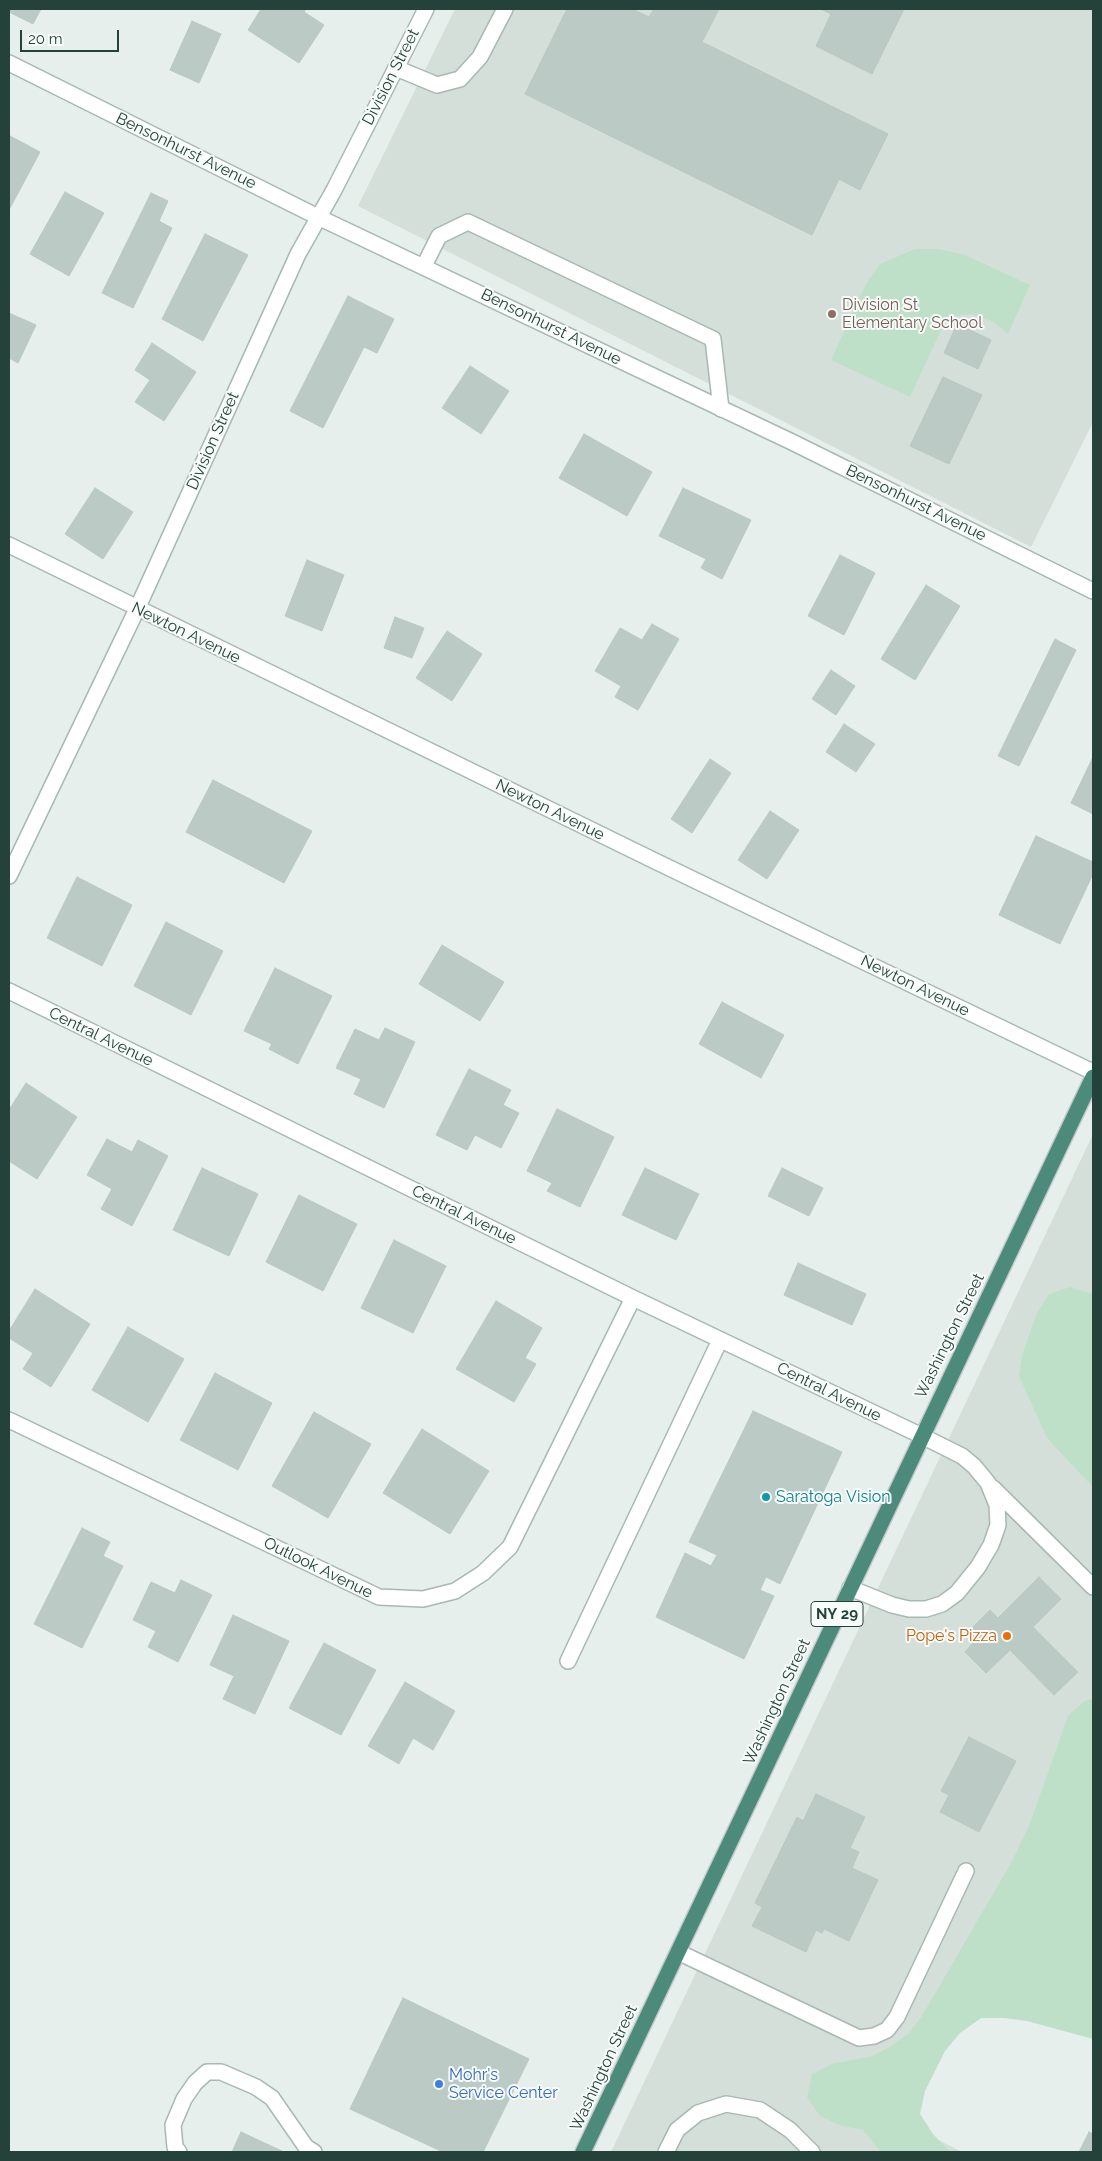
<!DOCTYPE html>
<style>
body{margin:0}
#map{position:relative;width:1102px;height:2161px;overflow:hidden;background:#e6efeb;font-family:Raleway,sans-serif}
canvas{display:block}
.frame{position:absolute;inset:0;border:10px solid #24423a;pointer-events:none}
.scale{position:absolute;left:20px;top:30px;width:99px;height:22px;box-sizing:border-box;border:2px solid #24423a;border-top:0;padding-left:6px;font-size:15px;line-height:18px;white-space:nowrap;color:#24423a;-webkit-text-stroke:4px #f7fbf9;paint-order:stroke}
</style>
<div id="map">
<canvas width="1102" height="2161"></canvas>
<div class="frame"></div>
<div class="scale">20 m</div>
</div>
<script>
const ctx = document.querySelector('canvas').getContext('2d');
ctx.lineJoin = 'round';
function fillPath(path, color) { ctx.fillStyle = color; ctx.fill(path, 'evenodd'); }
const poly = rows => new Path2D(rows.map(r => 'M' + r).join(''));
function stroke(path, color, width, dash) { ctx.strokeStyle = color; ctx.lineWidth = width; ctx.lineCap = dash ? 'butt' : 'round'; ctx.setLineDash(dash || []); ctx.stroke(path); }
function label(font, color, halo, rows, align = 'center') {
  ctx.font = font + ' Raleway,sans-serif'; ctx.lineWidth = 4; ctx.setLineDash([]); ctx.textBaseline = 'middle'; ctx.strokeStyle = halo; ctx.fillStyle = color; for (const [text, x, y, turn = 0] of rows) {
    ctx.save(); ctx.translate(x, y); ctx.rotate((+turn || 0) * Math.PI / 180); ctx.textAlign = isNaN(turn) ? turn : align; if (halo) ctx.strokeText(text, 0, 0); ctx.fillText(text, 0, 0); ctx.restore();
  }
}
fillPath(poly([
 [455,9,1093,9,1093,422,1031,547,358,206],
 [1093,1134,1093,1736,892,2116,962,2152,611,2152]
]), '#d4dfda');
fillPath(poly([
 [915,249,939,249,965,255,1030,285,1008,334,994,322,972,314,947,317,910,397,831,360,866,284,880,264],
 [1070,1287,1093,1294,1093,1487,1047,1438,1019,1376,1022,1355,1037,1313,1049,1294],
 [1093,1698,1093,2039,1027,2021,1004,2018,981,2018,960,2033,945,2051,925,2091,920,2114,933,2134,950,2152,881,2152,863,2130,839,2125,820,2116,807,2097,812,2074,832,2064,872,2056,891,2046,908,2034,922,2016,1011,1863,1029,1826,1068,1716,1083,1702]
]), '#bfe0c8');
const building = poly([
 [9,9,41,9,33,24,9,12,9,9],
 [261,9,306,9,304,12,324,25,299,63,248,30,261,9],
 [567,9,632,9,649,17,654,9,719,9,702,42,888,134,860,190,839,179,812,235,525,94,567,9],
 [821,9,904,9,872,74,816,46,831,14,821,9],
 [192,21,221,34,199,83,170,70,192,21],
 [10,136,40,152,9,210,9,139,10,136],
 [65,192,104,213,69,276,30,254,65,192],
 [151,193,168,201,159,221,172,228,133,308,102,293,151,193],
 [205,234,248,255,203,341,162,319,205,234],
 [348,296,394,319,377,353,364,347,323,428,290,411,348,296],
 [9,313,36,325,18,363,9,358,9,313],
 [957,324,991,340,978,369,944,353,957,324],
 [152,343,196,372,164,421,135,402,150,380,135,370,152,343],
 [470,366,509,391,481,434,442,408,470,366],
 [943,377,982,395,949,464,910,446,943,377],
 [584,434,652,472,627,516,559,478,584,434],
 [95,488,133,512,103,559,65,534,95,488],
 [683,488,751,520,722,579,701,568,706,559,659,536,683,488],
 [840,555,875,573,844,635,808,616,840,555],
 [307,560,344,575,322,631,285,616,307,560],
 [926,585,960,606,915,680,881,659,926,585],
 [395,617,424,628,412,658,384,648,395,617],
 [652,624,679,639,638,710,615,697,621,686,595,671,620,628,642,640,652,624],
 [447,631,482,654,452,701,416,678,447,631],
 [1055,639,1076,650,1019,766,998,756,1055,639],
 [831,670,855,686,836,715,812,699,831,670],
 [844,724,875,744,856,772,826,752,844,724],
 [1093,757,1093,814,1071,803,1093,757],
 [710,759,731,773,692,833,671,819,710,759],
 [213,780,312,831,284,883,186,832,213,780],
 [770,811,799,830,767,879,738,860,770,811],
 [1036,836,1093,862,1093,874,1060,944,999,915,1036,836],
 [77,877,132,905,102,966,47,938,77,877],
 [166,922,223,951,191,1015,134,986,166,922],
 [442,945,504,982,480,1021,419,984,442,945],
 [275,968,332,996,298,1064,269,1049,272,1044,244,1031,275,968],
 [722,1002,784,1035,761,1078,699,1044,722,1002],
 [385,1028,415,1042,384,1108,354,1094,361,1079,336,1068,355,1029,379,1040,385,1028],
 [469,1069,511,1090,503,1105,519,1113,501,1148,475,1135,467,1150,436,1135,469,1069],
 [26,1083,77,1117,37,1179,9,1161,9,1110,26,1083],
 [557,1109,614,1137,580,1207,547,1191,552,1183,527,1171,557,1109],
 [107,1139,132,1152,138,1140,168,1156,132,1226,101,1209,112,1189,87,1175,107,1139],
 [202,1168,258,1194,229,1256,173,1230,202,1168],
 [645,1168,699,1194,676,1240,622,1215,645,1168],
 [782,1168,823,1188,809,1216,768,1196,782,1168],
 [299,1195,357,1224,323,1291,266,1262,299,1195],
 [394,1240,446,1266,413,1333,361,1308,394,1240],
 [798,1263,866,1294,852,1325,784,1295,798,1263],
 [35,1289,90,1324,51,1387,23,1369,33,1353,9,1338,9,1331,35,1289],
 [496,1301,542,1328,525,1358,536,1364,514,1402,456,1369,496,1301],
 [128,1327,184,1359,148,1422,92,1390,128,1327],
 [215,1373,272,1403,238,1470,180,1440,215,1373],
 [753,1411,842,1452,780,1584,766,1577,760,1590,774,1596,744,1659,656,1617,685,1553,711,1566,717,1555,689,1542,753,1411],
 [314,1412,371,1444,328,1518,272,1486,314,1412],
 [422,1429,489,1471,450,1534,383,1493,422,1429],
 [82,1528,110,1542,103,1556,123,1566,82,1648,34,1624,82,1528],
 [1039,1577,1061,1599,1033,1627,1078,1672,1054,1695,1010,1650,986,1673,965,1652,976,1640,968,1632,990,1610,998,1618,1039,1577],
 [181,1580,212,1595,178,1662,148,1647,156,1631,133,1620,151,1582,175,1593,181,1580],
 [233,1615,289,1641,255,1714,223,1699,234,1676,210,1665,233,1615],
 [324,1643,376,1670,341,1735,289,1708,324,1643],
 [405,1682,455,1711,433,1750,413,1738,399,1764,368,1746,405,1682],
 [969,1737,1016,1761,979,1832,940,1812,949,1795,941,1791,969,1737],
 [816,1794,865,1817,850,1848,859,1852,852,1868,878,1880,849,1941,824,1929,822,1933,816,1930,806,1952,752,1926,762,1907,755,1903,797,1817,803,1821,816,1794],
 [403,1998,529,2059,483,2152,443,2152,350,2109,403,1998],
 [241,2132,284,2152,232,2152,241,2132],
 [1089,2132,1093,2134,1093,2152,1079,2152,1089,2132]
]);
fillPath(building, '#bbcac4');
stroke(building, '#b8c9c2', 1);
const service = poly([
 [396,68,437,85,460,79,480,57,505,9],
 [424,266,439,236,468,222,713,339,721,409],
 [993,1488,1093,1587],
 [850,1588,892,1605,909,1609,926,1609,942,1604,957,1593,978,1567,991,1545,998,1525,997,1505,988,1483,974,1466,962,1456,922,1436],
 [568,1661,720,1340],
 [678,1952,859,2038,874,2036,887,2030,897,2017,966,1871],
 [179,2152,175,2147,173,2125,184,2099,195,2083,207,2072,221,2072,256,2087,272,2098,306,2147,314,2152],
 [666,2152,677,2130,698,2113,726,2104,760,2110,790,2130,812,2152]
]);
const minor = poly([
 [9,63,318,217,792,442,1093,591],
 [9,545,657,862,1093,1072],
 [9,991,633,1298,922,1436],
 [9,1420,379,1597,423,1599,455,1591,483,1573,510,1547,633,1298]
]);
const tertiary = poly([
 [9,876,137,609,298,254,334,190,426,9]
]);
const trunk = poly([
 [583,2152,1093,1077]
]);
stroke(service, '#a8b8b2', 18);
stroke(minor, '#a8b8b2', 18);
stroke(tertiary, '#a8b8b2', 18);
stroke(trunk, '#c2cac8', 18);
stroke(service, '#fff', 15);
stroke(minor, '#fff', 15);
stroke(tertiary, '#fff', 15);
stroke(trunk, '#4c8a7c', 15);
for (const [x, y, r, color] of [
 [832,314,5,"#8d6e63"],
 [766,1497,5,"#0f9aa8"],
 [1007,1636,5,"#e8710a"],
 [439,2084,5,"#3f7fe0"]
]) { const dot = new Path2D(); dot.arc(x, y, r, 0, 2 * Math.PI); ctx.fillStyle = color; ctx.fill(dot); stroke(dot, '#f7fbf9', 2); }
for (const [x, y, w] of [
 [837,1614,52]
]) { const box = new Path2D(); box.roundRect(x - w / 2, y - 12.5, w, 25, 4); ctx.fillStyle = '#f7fbf9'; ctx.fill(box); stroke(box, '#24423a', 1); }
label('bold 15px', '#24423a', null, [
 ["NY 29",837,1614]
]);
label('16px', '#24423a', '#f7fbf9', [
 ["Division Street",391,77,-63],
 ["Bensonhurst Avenue",186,151,26],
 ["Bensonhurst Avenue",551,327,26],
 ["Division Street",213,441,-66],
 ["Bensonhurst Avenue",916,503,26],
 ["Newton Avenue",186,633,26],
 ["Newton Avenue",550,810,26],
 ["Newton Avenue",915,986,26],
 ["Central Avenue",101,1037,26],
 ["Central Avenue",464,1215,26],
 ["Washington Street",950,1336,-64],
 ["Central Avenue",829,1392,26],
 ["Outlook Avenue",318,1568,26],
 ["Washington Street",777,1702,-65],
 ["Washington Street",604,2068,-65]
]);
label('16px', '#785e54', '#f7fbf9', [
 ["Division St",842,305],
 ["Elementary School",842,323]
], 'left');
label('16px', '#0d838f', '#f7fbf9', [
 ["Saratoga Vision",776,1497]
], 'left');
label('16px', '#c56008', '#f7fbf9', [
 ["Pope's Pizza",997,1636]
], 'right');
label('16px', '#366cbe', '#f7fbf9', [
 ["Mohr's",449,2075],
 ["Service Center",449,2093]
], 'left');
</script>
